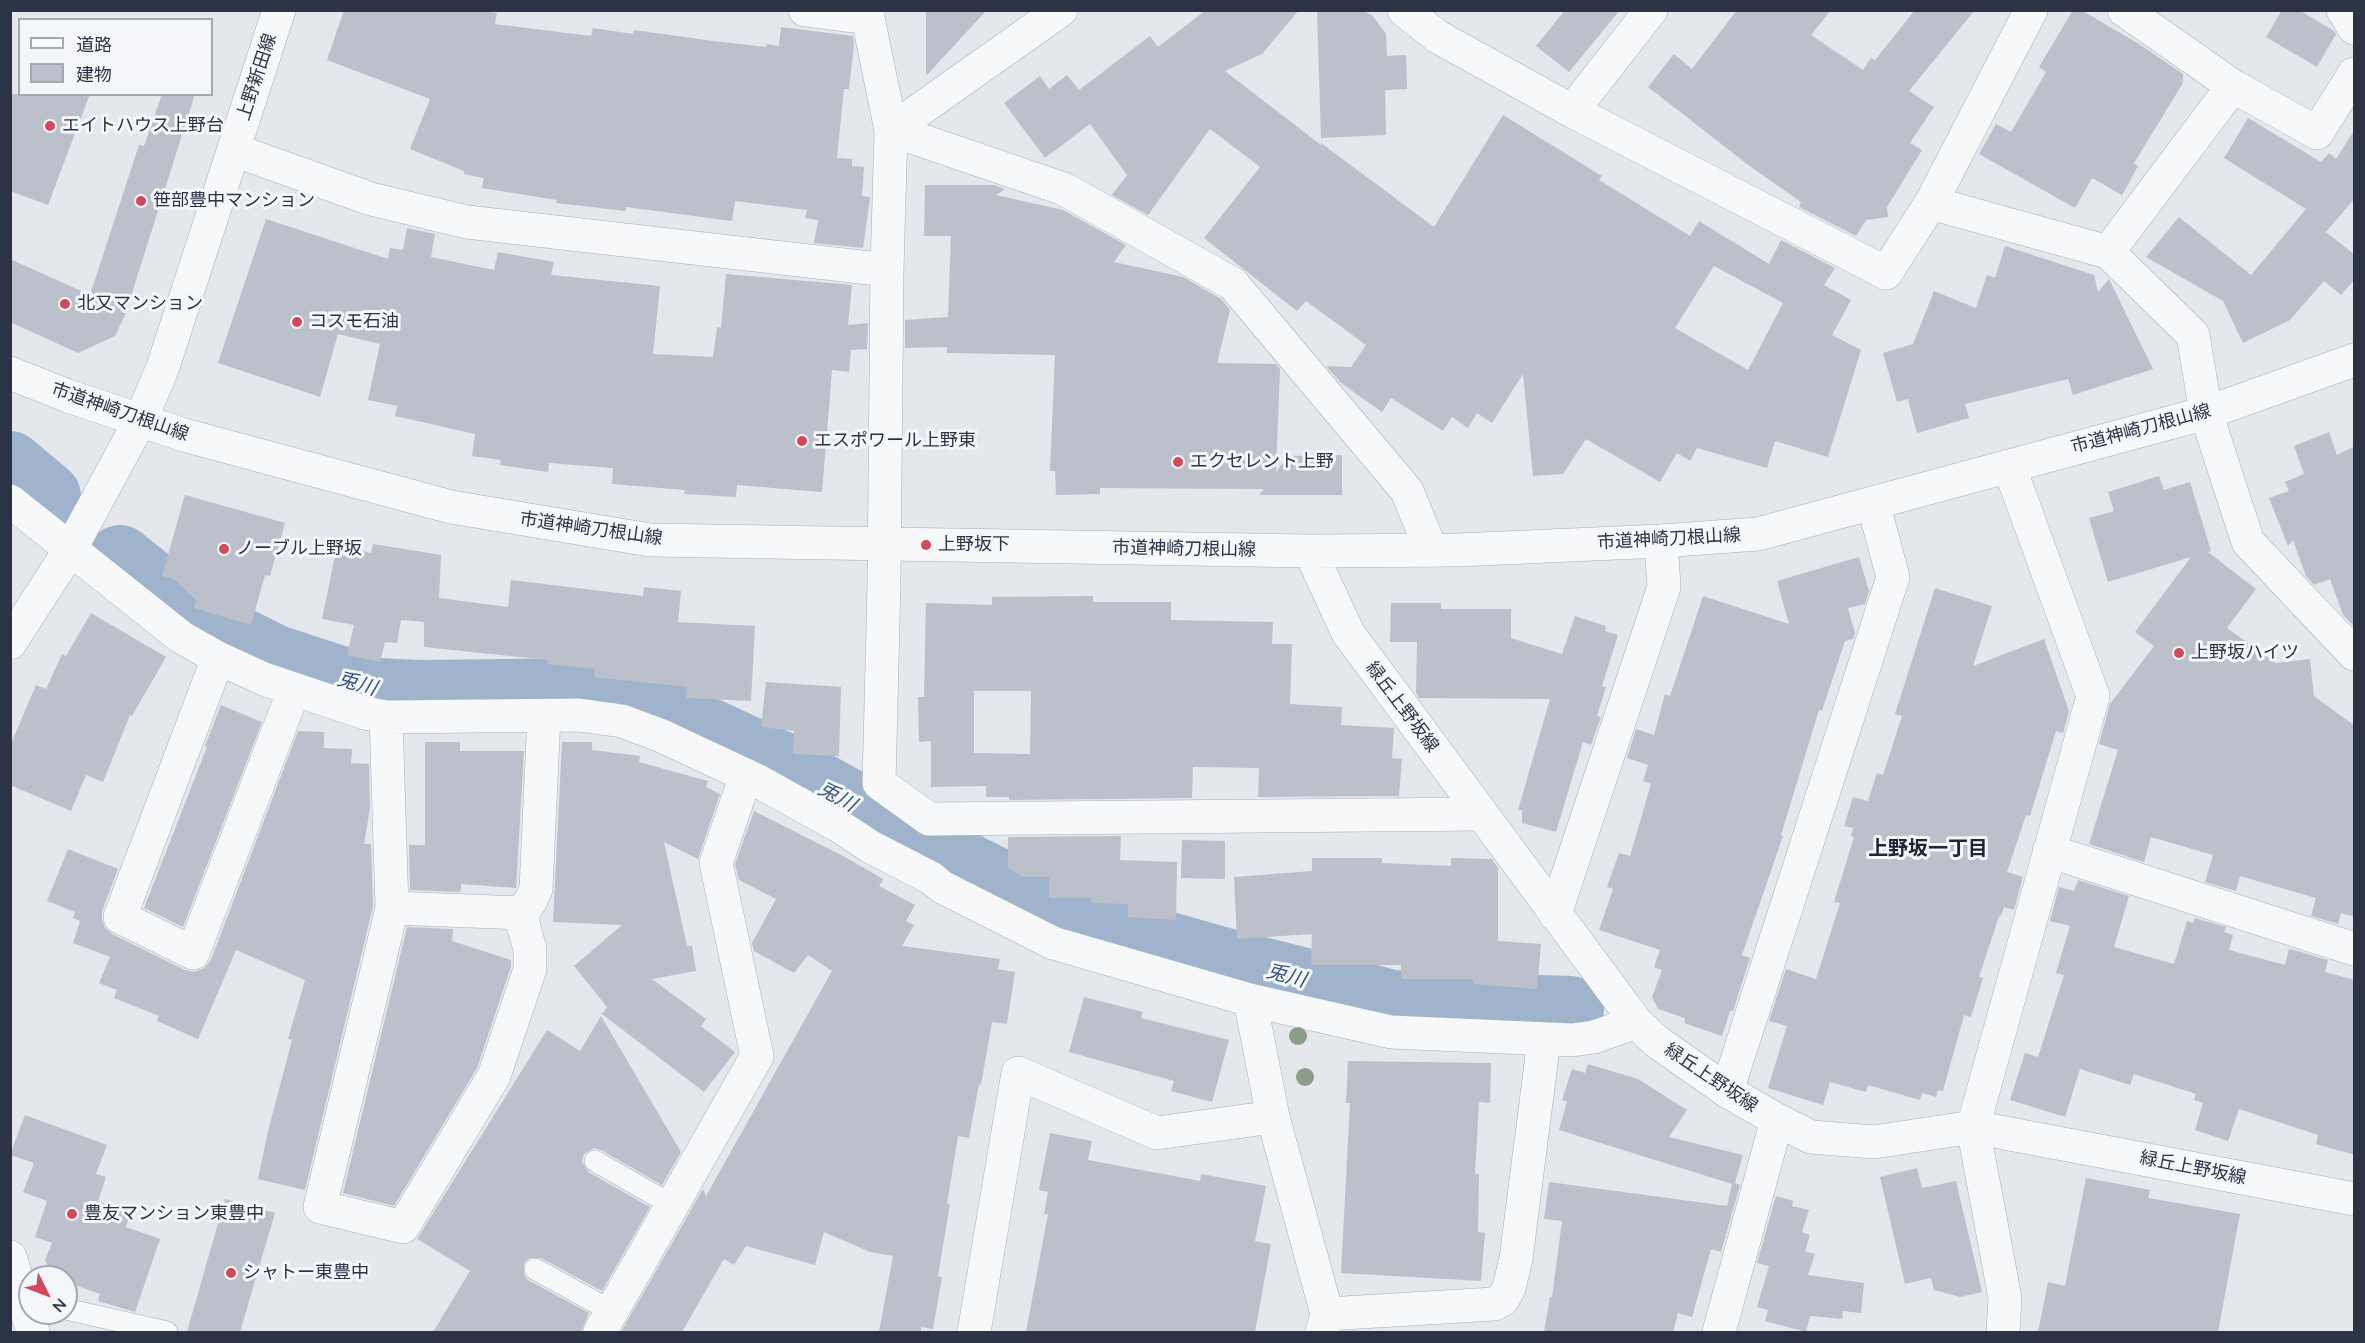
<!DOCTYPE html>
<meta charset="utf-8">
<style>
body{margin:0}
#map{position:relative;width:2365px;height:1343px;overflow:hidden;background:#e4e7ec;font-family:Quicksand,"Noto Sans JP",sans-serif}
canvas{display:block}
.frame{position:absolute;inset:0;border:12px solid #2b3445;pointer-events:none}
.legend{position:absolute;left:18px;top:18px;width:195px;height:78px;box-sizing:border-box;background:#f4f6f9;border:2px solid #a4a8b1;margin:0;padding:8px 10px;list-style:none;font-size:18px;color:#2b3445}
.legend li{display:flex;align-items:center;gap:12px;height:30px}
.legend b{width:30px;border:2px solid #a4a8b1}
.north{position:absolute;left:18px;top:1265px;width:60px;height:60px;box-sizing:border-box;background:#f4f6f9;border:2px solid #a4a8b1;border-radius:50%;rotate:132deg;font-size:16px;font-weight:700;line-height:24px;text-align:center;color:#2b3445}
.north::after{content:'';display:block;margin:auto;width:21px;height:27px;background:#d1495b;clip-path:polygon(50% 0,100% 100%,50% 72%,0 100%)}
</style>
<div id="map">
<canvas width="2365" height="1343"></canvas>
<div class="frame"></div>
<ul class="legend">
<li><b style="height:8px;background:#f7f8fa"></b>道路</li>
<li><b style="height:16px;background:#bbc0ca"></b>建物</li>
</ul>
<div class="north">N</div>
</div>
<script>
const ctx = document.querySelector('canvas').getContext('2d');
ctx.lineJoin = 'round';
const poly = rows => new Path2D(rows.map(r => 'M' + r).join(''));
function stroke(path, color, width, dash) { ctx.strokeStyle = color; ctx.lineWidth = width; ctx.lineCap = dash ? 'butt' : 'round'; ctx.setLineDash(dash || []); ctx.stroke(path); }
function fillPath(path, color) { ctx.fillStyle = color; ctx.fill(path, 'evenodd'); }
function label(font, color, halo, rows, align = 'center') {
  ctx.font = font + ' Quicksand,"Noto Sans JP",sans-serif'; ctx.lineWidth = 6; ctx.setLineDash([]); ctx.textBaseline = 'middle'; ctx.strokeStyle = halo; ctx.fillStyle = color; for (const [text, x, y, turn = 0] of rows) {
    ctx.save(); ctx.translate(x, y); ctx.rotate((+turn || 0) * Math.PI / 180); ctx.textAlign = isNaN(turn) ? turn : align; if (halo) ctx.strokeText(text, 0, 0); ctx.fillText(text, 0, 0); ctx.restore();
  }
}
stroke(poly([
 [10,465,47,496],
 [120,559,184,610,213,628,273,658,377,692,421,694,589,692,617,695,645,703,780,765,949,858,1070,918,1225,962,1392,1004,1570,1010]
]), '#9fb4cc', 68);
fillPath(poly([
 [344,10,479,10,497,13,495,24,591,36,593,28,633,34,634,30,713,41,766,47,767,44,779,46,781,27,853,36,854,45,849,89,844,89,837,158,852,159,852,166,864,167,862,196,870,197,863,248,814,243,818,220,805,218,807,210,735,201,732,221,626,207,626,211,556,203,557,200,482,188,484,178,464,174,464,171,410,149,430,99,327,60],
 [926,10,987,10,926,76],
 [1206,10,1299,10,1262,54,1225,71,1321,145,1321,143,1434,227,1503,115,1602,176,1599,180,1690,236,1699,221,1769,264,1781,240,1835,268,1824,285,1851,300,1832,335,1861,350,1828,457,1775,441,1767,468,1697,448,1690,461,1677,453,1660,482,1586,439,1563,474,1533,476,1523,374,1492,423,1477,413,1468,428,1452,417,1443,431,1391,398,1382,412,1341,383,1326,366,1351,367,1366,345,1306,301,1297,311,1204,238,1260,167,1210,129,1148,215,1112,195,1127,175,1090,124,1045,158,1004,103,1040,76,1049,89,1067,75,1079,90,1150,36,1158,47],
 [1714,266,1783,303,1748,370,1675,328],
 [1317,10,1361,10,1372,15,1386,34,1387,56,1406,55,1407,89,1385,90,1386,135,1321,138],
 [1565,10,1620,10,1569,72,1536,46],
 [1737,10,1831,10,1811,35,1863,70,1871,58,1875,60,1915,10,1975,10,1909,91,1934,107,1910,143,1922,150,1887,207,1888,217,1866,220,1856,236,1799,207,1801,202,1751,167,1648,87,1674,54,1692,69],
 [2073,10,2081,10,2139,44,2183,74,2183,83,2134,163,2138,166,2122,195,2092,178,2075,208,1979,154,1996,124,2011,132,2046,72,2039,67],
 [2282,10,2299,10,2334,31,2336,34,2317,67,2266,37],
 [10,94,90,94,48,205,10,191],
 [162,94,195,94,125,315,115,336,78,353,10,322,10,259,90,295,139,145,144,146],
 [2248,118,2321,162,2329,153,2336,159,2355,129,2355,198,2326,232,2355,255,2355,279,2341,295,2324,281,2290,320,2243,343,2223,301,2146,257,2179,217,2251,275,2306,209,2224,158],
 [925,185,994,185,1005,189,996,195,1063,210,1126,245,1114,262,1183,277,1221,299,1230,310,1217,363,1276,364,1280,369,1276,472,1288,456,1342,455,1342,495,1259,495,1264,489,1100,488,1100,494,1056,495,1055,471,1050,471,1055,355,947,353,947,347,905,348,905,320,948,317,951,236,924,236],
 [266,219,388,259,390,248,403,250,407,228,435,234,431,257,494,270,498,252,554,262,551,275,660,286,653,354,713,357,717,327,721,328,726,274,852,285,848,325,868,323,867,349,851,350,849,372,832,370,822,492,737,485,736,497,684,494,685,490,612,484,613,468,549,463,548,472,500,465,501,460,472,456,475,434,395,416,397,406,368,400,380,344,338,334,320,397,218,363],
 [2005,246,2094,275,2098,292,2109,279,2153,369,2073,395,2068,379,1965,404,1969,418,1917,433,1908,399,1897,402,1883,353,1913,344,1934,291,1976,308,1987,275,1995,278],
 [2329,432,2337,455,2355,446,2355,627,2343,615,2330,579,2314,585,2306,576,2293,540,2288,546,2269,498,2289,491,2285,482,2304,474,2294,446],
 [2159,476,2164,490,2190,482,2211,551,2208,552,2256,589,2227,628,2276,663,2310,659,2314,696,2355,726,2355,917,2341,913,2338,924,2311,916,2316,898,2240,876,2236,891,2205,882,2213,855,2151,837,2144,862,2089,844,2118,750,2099,744,2110,704,2154,646,2135,632,2191,557,2108,582,2089,518,2114,511,2108,492],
 [185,495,285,523,270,576,265,575,251,625,194,608,196,600,174,579,162,576],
 [373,544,441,555,439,598,508,607,511,580,643,596,644,587,681,591,678,622,755,626,751,701,686,698,687,687,594,677,595,669,547,664,548,660,424,647,424,622,401,620,397,643,385,642,380,662,347,655,354,625,322,619,337,546,371,553],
 [1859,557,1869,591,1865,604,1848,608,1855,633,1853,639,1845,641,1822,711,1819,710,1781,835,1783,836,1742,955,1750,958,1733,1011,1730,1011,1722,1036,1684,1023,1685,1018,1658,1009,1652,997,1662,970,1654,967,1660,950,1599,930,1613,889,1607,887,1619,853,1630,856,1651,784,1643,781,1648,765,1627,758,1636,729,1654,735,1665,694,1670,696,1703,596,1789,624,1777,581],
 [1935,588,1992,606,1973,666,2044,639,2069,711,2063,733,2056,731,2030,816,2026,815,2007,872,2023,877,2014,910,2004,907,2001,916,1999,916,1979,977,1983,978,1971,1017,1964,1015,1943,1091,1938,1090,1936,1097,1922,1093,1920,1100,1868,1085,1866,1092,1830,1082,1823,1105,1768,1088,1787,1026,1769,1021,1786,969,1816,979,1840,903,1834,902,1854,837,1851,836,1853,828,1844,826,1853,797,1868,801,1877,773,1883,775,1902,716,1895,714],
 [1093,596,1093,602,1171,602,1171,620,1273,622,1272,644,1292,644,1290,704,1342,707,1341,725,1394,728,1392,758,1402,759,1399,796,1258,797,1259,768,1193,767,1192,798,1009,800,1009,797,986,797,986,786,931,787,931,741,919,742,918,697,924,697,926,603,992,605,992,597],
 [974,691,1031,691,1030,754,974,753],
 [1391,603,1441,603,1441,609,1511,609,1511,638,1562,654,1575,616,1606,626,1605,631,1618,635,1602,686,1606,687,1597,716,1601,717,1591,745,1583,742,1556,832,1522,823,1522,810,1518,810,1550,699,1419,698,1416,693,1417,642,1390,642],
 [91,613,166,657,132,716,130,715,103,782,86,775,71,811,10,785,10,746,36,685,46,689,62,654,66,656],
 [766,682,841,687,839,756,793,754,794,731,761,727],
 [221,705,262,722,183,927,144,908,207,747,205,746],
 [298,731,324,732,324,748,352,749,351,763,369,764,370,808,364,844,371,844,373,906,305,1190,258,1179,268,1131,292,1040,288,1039,305,980,236,950,198,1039,157,1021,159,1016,114,998,117,990,99,983,110,957,73,943,80,921,73,918,75,912,47,901,68,849,118,869,102,911,102,920,105,928,112,934,185,970,194,972,204,968,211,960],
 [425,742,460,742,460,751,524,751,516,888,461,884,461,890,458,892,410,890,409,845,425,845],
 [562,742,592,742,592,750,640,756,639,762,708,781,706,787,720,794,698,859,664,842,687,946,692,946,696,971,652,979,706,1019,701,1026,735,1052,704,1092,602,1014,607,1007,574,966,622,925,553,922],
 [754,811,843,856,883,879,879,886,915,905,906,921,914,925,902,946,1000,959,998,969,1015,972,1007,1024,992,1022,981,1085,979,1084,969,1138,958,1136,947,1204,950,1204,938,1276,942,1277,933,1329,921,1327,921,1332,879,1332,893,1256,870,1252,824,1232,815,1265,746,1246,734,1265,724,1259,682,1332,621,1332,703,1189,706,1196,832,971,808,955,794,973,754,951,752,943,776,899,739,880,735,864],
 [1121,836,1120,860,1177,862,1176,920,1128,917,1128,904,1091,903,1091,898,1049,898,1049,877,1022,877,1008,867,1008,837],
 [1182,840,1225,841,1225,879,1181,878],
 [1312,858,1382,858,1382,863,1451,866,1451,858,1492,859,1498,868,1498,941,1541,944,1537,989,1473,984,1473,979,1401,979,1401,965,1311,965,1312,934,1237,939,1234,877,1312,871],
 [2078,880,2129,896,2114,947,2174,964,2187,921,2193,923,2195,918,2226,927,2224,932,2233,935,2229,950,2285,965,2289,949,2301,952,2328,960,2325,972,2355,980,2355,1155,2316,1144,2318,1135,2239,1109,2228,1141,2195,1130,2203,1103,2194,1100,2196,1094,2134,1074,2130,1085,2080,1069,2065,1117,2010,1100,2025,1053,2038,1057,2064,975,2056,973,2070,926,2050,921,2059,887,2074,891],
 [407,927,453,929,452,941,511,960,511,966,477,1068,394,1206,343,1193],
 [1084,997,1143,1012,1141,1018,1229,1040,1212,1102,1171,1091,1174,1081,1069,1052],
 [601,1016,681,1152,662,1185,601,1150,594,1148,584,1154,582,1162,588,1172,650,1207,602,1291,541,1258,529,1258,524,1263,524,1275,528,1280,589,1313,581,1332,433,1332,470,1271,417,1239,547,1030,580,1051],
 [1348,1061,1491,1063,1490,1103,1479,1102,1475,1174,1479,1174,1478,1232,1485,1233,1481,1281,1341,1273,1350,1103,1346,1103],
 [1588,1064,1638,1079,1687,1110,1669,1137,1743,1155,1735,1183,1740,1185,1721,1252,1711,1249,1692,1317,1678,1313,1673,1332,1544,1332,1550,1297,1552,1297,1562,1221,1544,1219,1549,1182,1727,1206,1732,1184,1559,1130,1567,1102,1562,1100,1572,1069,1585,1073],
 [25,1115,107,1145,96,1174,106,1177,98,1201,131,1212,126,1227,160,1239,135,1312,98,1301,100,1294,66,1282,66,1277,53,1277,45,1260,52,1243,35,1237,47,1201,23,1192,34,1163,10,1155],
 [1050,1133,1092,1141,1088,1160,1200,1181,1201,1174,1266,1186,1255,1241,1271,1244,1255,1332,1026,1332,1048,1214,1044,1214,1048,1192,1039,1190],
 [1917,1168,1922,1188,1956,1181,1982,1292,1960,1297,1934,1290,1931,1278,1905,1284,1880,1177],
 [2086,1178,2150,1190,2148,1198,2240,1214,2218,1332,2038,1332,2048,1282,2065,1286],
 [1776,1196,1793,1201,1792,1206,1809,1210,1802,1232,1810,1235,1805,1251,1815,1254,1808,1275,1864,1283,1861,1313,1843,1311,1842,1319,1810,1316,1806,1332,1765,1321,1768,1310,1757,1307,1769,1266,1757,1263],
 [225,1199,275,1213,240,1332,187,1332]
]), '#bbc0ca');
const service = poly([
 [595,1161,672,1205],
 [535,1269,611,1311],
 [66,1309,167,1332]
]);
const minor = poly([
 [805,10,868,18],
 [868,10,868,18,891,130,887,270,884,584,879,783,929,819,1481,814],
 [1061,10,891,130,1064,189,1233,284,1407,491,1431,550],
 [1404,10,1438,37,1572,111,1886,273,1931,203,2108,252,2193,335,2206,413,2248,542,2354,654],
 [2124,10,2233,86],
 [2343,10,2354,28],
 [1572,111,1651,10],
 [234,150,371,199,467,222,887,270],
 [1931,203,2031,10],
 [2108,252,2233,86,2317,133,2354,74],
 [10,501,181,637,218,658,264,679,365,713,386,717,579,715,622,721,662,736,758,781,839,826,871,847,931,878,942,887,1053,943,1250,1000,1391,1032,1572,1040,1594,1037,1636,1022],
 [218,658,120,917,193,953,294,690],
 [386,717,392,908,320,1207,403,1227,494,1076,530,969,530,949,524,928,522,913,531,900,536,889,544,716],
 [2049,851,2354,949],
 [392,908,522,913],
 [1555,914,1664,587,1661,541],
 [1250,1000,1273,1117,1327,1314,1322,1332],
 [1727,1091,1893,577,1873,503],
 [1327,1314,1494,1304,1503,1299,1509,1288,1516,1259,1544,1040],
 [600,1332,757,1056,716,863,746,775],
 [974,1332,1018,1073,1157,1133,1273,1117],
 [1719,1332,1777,1120],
 [2003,1332,2005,1298,1973,1127,2093,696,2009,466]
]);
const tertiary = poly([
 [10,373,68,396,184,435,451,507,650,540,1310,551,1458,550,1661,541,1758,534,2206,413,2354,360],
 [1310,551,1348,633,1636,1022,1656,1041,1727,1091,1777,1120,1811,1137,1874,1142,1973,1127,2354,1199],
 [10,643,70,550,141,419,163,367,279,10],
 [10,1257,33,1332]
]);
stroke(service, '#a9aeb7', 22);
stroke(minor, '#a9aeb7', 34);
stroke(tertiary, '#a9aeb7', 34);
stroke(service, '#f7f8fa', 21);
stroke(minor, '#f7f8fa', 33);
stroke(tertiary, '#f7f8fa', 33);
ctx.fillStyle = '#899d89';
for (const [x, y] of [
 [1298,1036],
 [1305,1077]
]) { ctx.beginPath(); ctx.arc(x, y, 9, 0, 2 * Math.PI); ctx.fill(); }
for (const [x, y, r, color] of [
 [50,126,6,"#d1495b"],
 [141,201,6,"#d1495b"],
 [65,304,6,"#d1495b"],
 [297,322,6,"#d1495b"],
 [802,441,6,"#d1495b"],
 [1178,462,6,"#d1495b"],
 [926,545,6,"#d1495b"],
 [224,549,6,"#d1495b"],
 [2179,653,6,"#d1495b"],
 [72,1214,6,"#d1495b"],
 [231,1273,6,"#d1495b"]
]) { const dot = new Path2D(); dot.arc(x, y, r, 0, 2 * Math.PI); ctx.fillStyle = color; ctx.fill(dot); stroke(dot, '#f4f6f9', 2); }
label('18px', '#2b3445', '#f4f6f9', [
 ["上野新田線",257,77,-72],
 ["市道神崎刀根山線",120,412,19],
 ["市道神崎刀根山線",2141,429,-15],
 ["市道神崎刀根山線",591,529,8],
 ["市道神崎刀根山線",1669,539,-3],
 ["市道神崎刀根山線",1184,549,1],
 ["緑丘上野坂線",1402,707,53],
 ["緑丘上野坂線",1711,1078,34],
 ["緑丘上野坂線",2193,1168,11]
]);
label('18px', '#2b3445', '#f4f6f9', [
 ["エイトハウス上野台",62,126],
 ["笹部豊中マンション",153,201],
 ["北又マンション",77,304],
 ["コスモ石油",309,322],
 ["エスポワール上野東",814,441],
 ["エクセレント上野",1190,462],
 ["上野坂下",938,545],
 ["ノーブル上野坂",236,549],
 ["上野坂ハイツ",2191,653],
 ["豊友マンション東豊中",84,1214],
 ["シャトー東豊中",243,1273]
], 'left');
label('italic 20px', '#34527a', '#f4f6f9', [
 ["兎川",357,684,16],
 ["兎川",837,797,29],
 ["兎川",1286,976,15]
]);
label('bold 20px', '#1d2536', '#f4f6f9', [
 ["上野坂一丁目",1928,849]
]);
</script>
